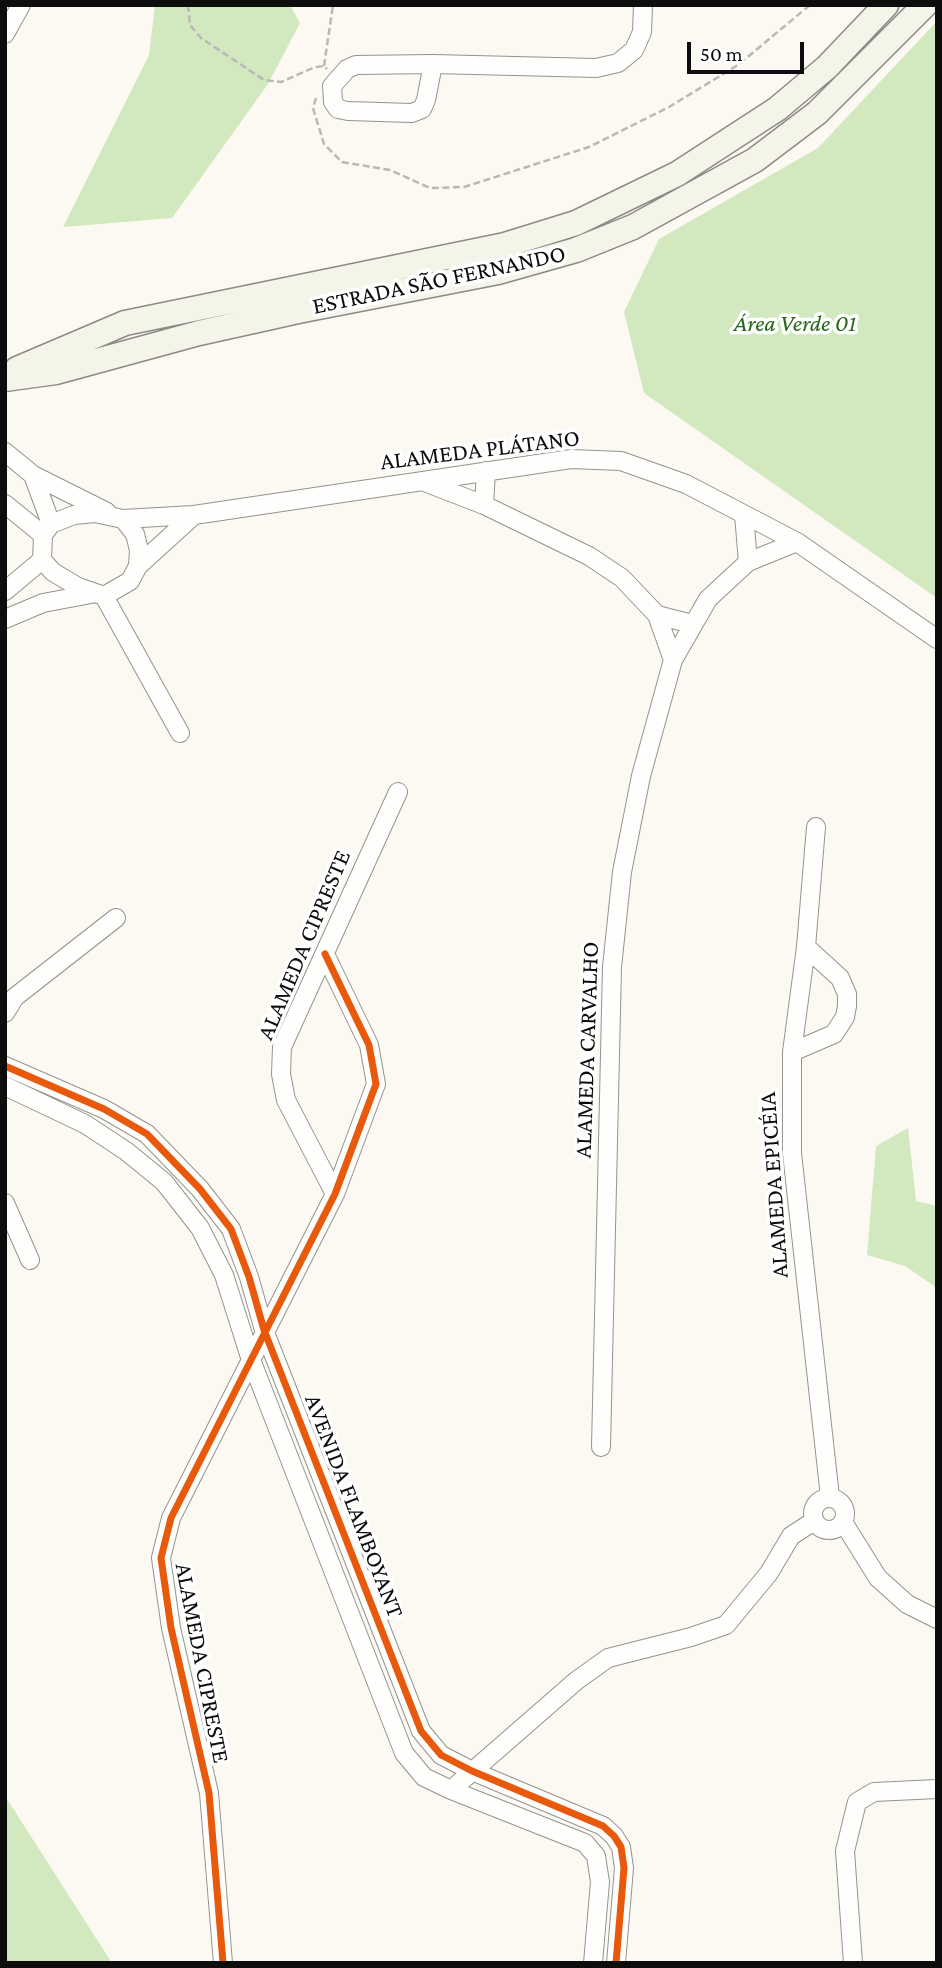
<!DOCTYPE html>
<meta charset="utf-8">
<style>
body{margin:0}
#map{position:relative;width:942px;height:1968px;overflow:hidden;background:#fbf9f1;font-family:"Crimson Pro",serif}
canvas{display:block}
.frame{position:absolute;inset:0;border:7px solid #0d0d0d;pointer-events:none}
.scale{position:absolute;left:687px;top:42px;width:117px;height:32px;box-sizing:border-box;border:4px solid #0d0d0d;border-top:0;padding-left:9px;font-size:21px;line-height:24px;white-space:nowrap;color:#0d0d0d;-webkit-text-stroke:5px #fff;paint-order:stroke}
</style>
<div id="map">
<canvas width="942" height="1968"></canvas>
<div class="frame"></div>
<div class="scale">50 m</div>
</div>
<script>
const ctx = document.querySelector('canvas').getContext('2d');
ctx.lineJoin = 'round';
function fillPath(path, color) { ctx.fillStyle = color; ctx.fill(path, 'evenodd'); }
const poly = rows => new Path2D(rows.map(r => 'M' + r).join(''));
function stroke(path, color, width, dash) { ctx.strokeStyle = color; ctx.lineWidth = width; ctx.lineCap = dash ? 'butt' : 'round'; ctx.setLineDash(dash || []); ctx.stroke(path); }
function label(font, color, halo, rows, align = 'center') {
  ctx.font = font + ' "Crimson Pro",serif'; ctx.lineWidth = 7; ctx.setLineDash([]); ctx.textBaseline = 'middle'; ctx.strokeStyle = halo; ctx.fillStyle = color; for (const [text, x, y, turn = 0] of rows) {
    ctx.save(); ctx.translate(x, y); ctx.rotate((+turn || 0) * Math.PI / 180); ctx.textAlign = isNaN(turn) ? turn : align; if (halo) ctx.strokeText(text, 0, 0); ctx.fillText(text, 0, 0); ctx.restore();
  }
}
fillPath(poly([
 [155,5,290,5,300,23,268,84,172,218,63,227,149,55],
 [937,21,937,598,644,393,624,312,659,239,818,148],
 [908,1128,916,1201,937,1206,937,1288,905,1266,867,1255,876,1146],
 [5,1796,112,1963,5,1963]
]), '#d2e8be');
const street = poly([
 [5,34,21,5],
 [433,64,426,100,422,109,412,113,348,111,338,109,333,102,332,86,347,69,356,65,433,64],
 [433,64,596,68,618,63,634,50,642,32,643,5],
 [5,452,33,475,107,512],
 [33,475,51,524],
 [422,481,484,505,589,556,622,578,657,615,673,660],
 [5,504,43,535],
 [484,505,486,471],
 [95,513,123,519,135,534,139,550,138,566,130,581,104,596,78,587,53,572,42,560,43,535,51,524,74,515,95,513],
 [744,515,748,562],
 [123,519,194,515,571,459,621,461,686,484,797,542,937,639],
 [138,566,194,515],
 [5,591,42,560],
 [104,596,180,733],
 [657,615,692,624],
 [5,619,43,603,91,594],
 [816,827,806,947,792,1052,792,1153,830,1497],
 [5,1013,15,997,116,918],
 [792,1052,834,1034,845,1017,847,1006,847,994,840,978,806,947],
 [5,1066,104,1109,147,1134,200,1189,231,1229,249,1277,264,1330,421,1731,441,1755,472,1771,603,1826,614,1836,621,1847,624,1868,616,1963],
 [5,1086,85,1124,126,1151,164,1182,200,1228,224,1275,250,1357,404,1753,424,1777,451,1790,585,1843,596,1856,600,1882,593,1963],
 [335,1194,286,1100,281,1074,282,1047,398,792],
 [5,1203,30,1260],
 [601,1447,612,967,622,872,641,776,673,660,708,599,748,562,797,542],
 '813 1514a16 16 0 1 1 32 0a16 16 0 1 1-32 0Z',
 [843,1522,878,1578,907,1604,937,1619],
 [451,1790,576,1681,608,1658,691,1637,726,1625,769,1573,791,1536,814,1521],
 [223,1963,209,1793,171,1628,161,1558,171,1518,335,1194,376,1084,369,1045,325,954],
 [853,1963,845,1851,857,1802,874,1792,937,1789]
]);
const secondary = poly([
 [17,369,125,323,505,245,576,223,677,174,777,109,827,67,886,5],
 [5,379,56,372,199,333,298,311,498,272,576,250,633,227,755,160,817,113,925,5]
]);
stroke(street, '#949390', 20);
stroke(secondary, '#8b8a86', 27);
stroke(poly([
 [188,5,190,25,201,38,264,80,281,82,315,67,324,66,327,69],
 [324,66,333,5],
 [316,98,313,108,324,144,342,162,390,170,430,188,464,187,589,147,669,107,738,65,810,5]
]), '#b8b8b6', 2.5, [7, 3.5]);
stroke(street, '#fefefd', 18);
stroke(secondary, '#f5f4e8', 24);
stroke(poly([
 [5,1066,104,1109,147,1134,200,1189,231,1229,249,1277,264,1330,421,1731,441,1755,472,1771,603,1826,614,1836,621,1847,624,1868,616,1963],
 [223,1963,209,1793,171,1628,161,1558,171,1518,335,1194,376,1084,369,1045,325,954]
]), '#e8590c', 7);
label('24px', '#0d0d0d', '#fff', [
 ["ESTRADA SÃO FERNANDO",439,280,-12],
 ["ALAMEDA PLÁTANO",480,450,-7],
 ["ALAMEDA CIPRESTE",304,945,-67],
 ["ALAMEDA CARVALHO",587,1050,-88],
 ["ALAMEDA EPICÉIA",774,1185,-94],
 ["AVENIDA FLAMBOYANT",354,1506,69],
 ["ALAMEDA CIPRESTE",202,1663,79]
]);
label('italic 24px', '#27661c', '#fff', [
 ["Área Verde 01",795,324]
]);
</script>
